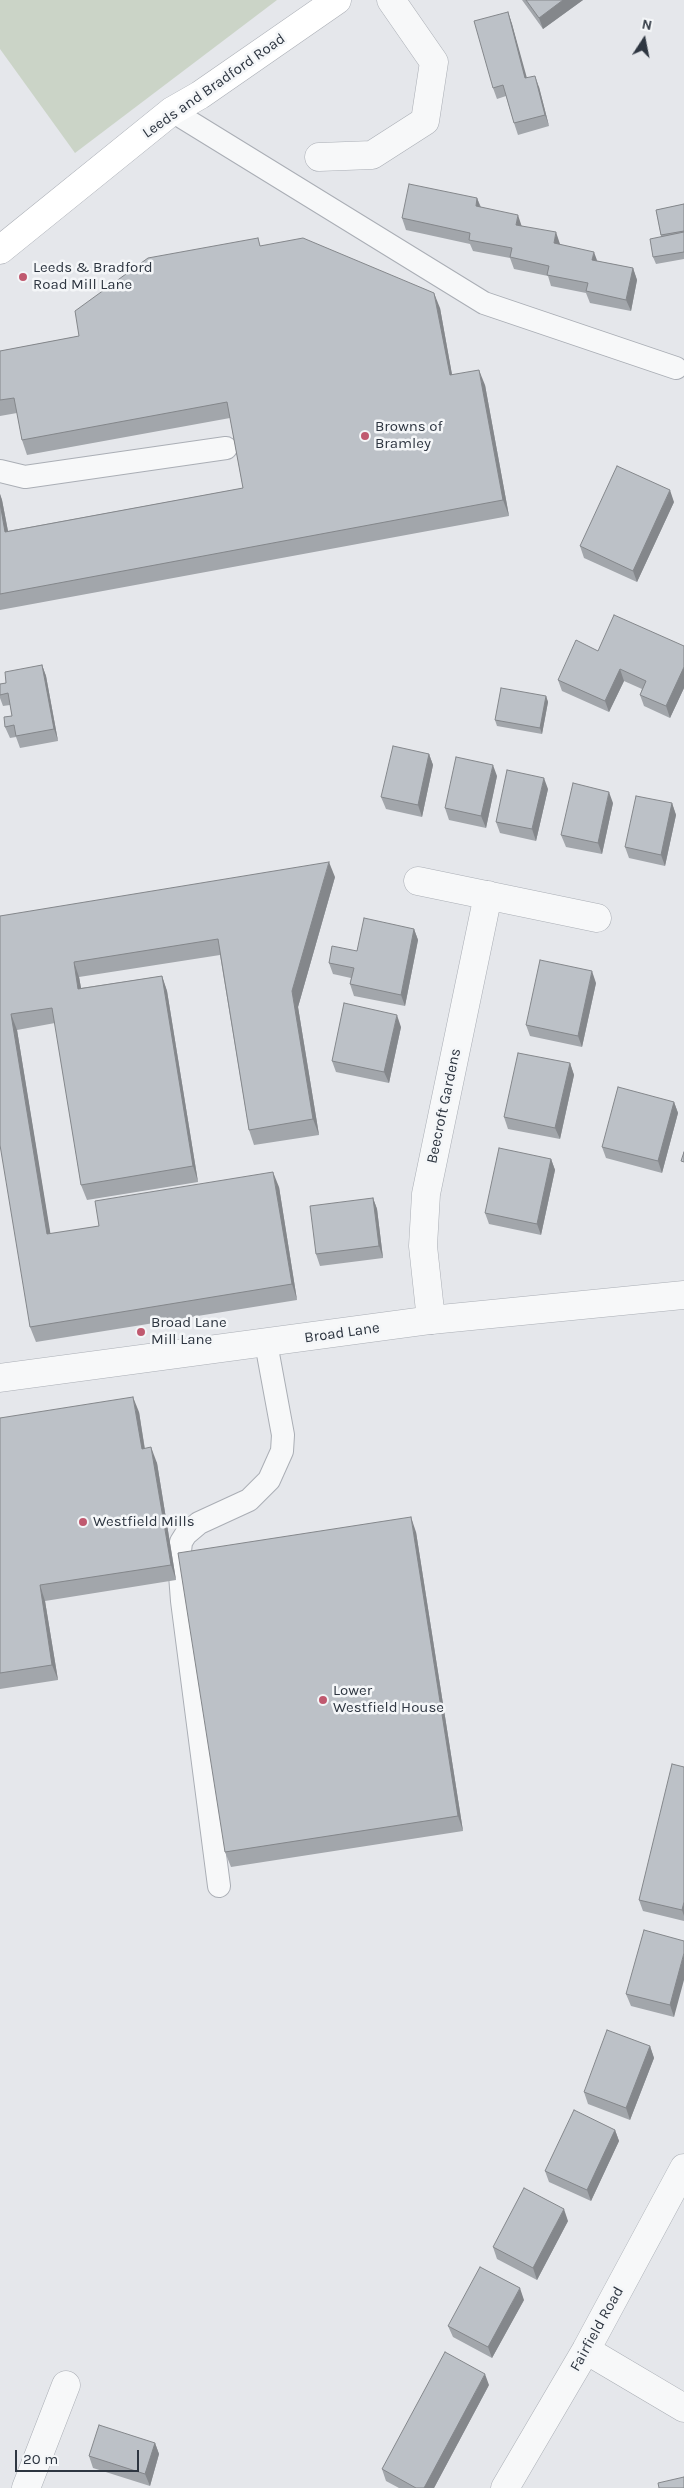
<!DOCTYPE html>
<style>
body{margin:0}
#map{position:relative;width:684px;height:2488px;overflow:hidden;background:#e5e7eb;font-family:Karla,sans-serif}
canvas{display:block}
.north{position:absolute;left:619px;top:15px;width:50px;height:50px;-webkit-text-stroke:4px #f4f6f8;paint-order:stroke;rotate:11deg;font-size:14px;font-weight:700;line-height:20px;text-align:center;color:#2e3641}
.north::after{content:'';display:block;margin:auto;width:18px;height:22px;background:#2e3641;clip-path:polygon(50% 0,100% 100%,50% 72%,0 100%)}
.scale{position:absolute;left:15px;top:2450px;width:124px;height:22px;box-sizing:border-box;border:2px solid #2e3641;border-top:0;padding-left:6px;font-size:15px;line-height:18px;white-space:nowrap;color:#2e3641;-webkit-text-stroke:4px #f4f6f8;paint-order:stroke}
</style>
<div id="map">
<canvas width="684" height="2488"></canvas>
<div class="north">N</div>
<div class="scale">20 m</div>
</div>
<script>
const ctx = document.querySelector('canvas').getContext('2d');
ctx.lineJoin = 'round';
function fillPath(path, color) { ctx.fillStyle = color; ctx.fill(path, 'evenodd'); }
const poly = rows => new Path2D(rows.map(r => 'M' + r).join(''));
function stroke(path, color, width, dash) { ctx.strokeStyle = color; ctx.lineWidth = width; ctx.lineCap = dash ? 'butt' : 'round'; ctx.setLineDash(dash || []); ctx.stroke(path); }
function label(font, color, halo, rows, align = 'center') {
  ctx.font = font + ' Karla,sans-serif'; ctx.lineWidth = 5; ctx.setLineDash([]); ctx.textBaseline = 'middle'; ctx.strokeStyle = halo; ctx.fillStyle = color; for (const [text, x, y, turn = 0] of rows) {
    ctx.save(); ctx.translate(x, y); ctx.rotate((+turn || 0) * Math.PI / 180); ctx.textAlign = isNaN(turn) ? turn : align; if (halo) ctx.strokeText(text, 0, 0); ctx.fillText(text, 0, 0); ctx.restore();
  }
}
fillPath(poly([
 [0,0,277,0,75,153,0,49]
]), '#cbd4c7');
const service = poly([
 [172,111,484,303,676,368],
 [0,471,25,477,226,448],
 [219,1886,182,1601,179,1561,181,1542,186,1534,199,1523,249,1500,269,1480,282,1451,283,1435,266,1343]
]);
const minor = poly([
 [319,157,372,155,425,121,434,62,391,0],
 [418,881,597,918],
 [431,1320,423,1246,426,1194,488,895],
 [586,2350,684,2408],
 [26,2488,66,2385],
 [505,2488,586,2350,684,2168]
]);
const tertiary = poly([
 [0,1378,431,1320,684,1295]
]);
const secondary = poly([
 [0,250,172,111,200,95,337,0]
]);
stroke(service, '#aaaeb5', 24);
stroke(minor, '#aaaeb5', 29);
stroke(tertiary, '#aaaeb5', 29);
stroke(secondary, '#aaaeb5', 29);
stroke(service, '#f7f8f9', 22);
stroke(minor, '#f7f8f9', 28);
stroke(tertiary, '#f7f8f9', 28);
stroke(secondary, '#fff', 28);
fillPath(poly([
 [522,0,583,0,543,29],
 [508,12,512,24,526,78,539,87,549,126,518,135,514,123,506,96,497,99,493,88],
 [477,198,481,207,522,226,560,244,597,261,633,268,637,280,631,311,590,303,586,293,551,286,548,276,514,269,510,258,473,251,470,244,406,230,402,218],
 [684,204,684,259,656,264,653,257,661,236,656,210],
 [261,246,440,308,452,375,485,385,509,516,0,610,0,494,2,500,8,531,243,488,230,418,27,455,22,440,17,413,0,416,0,351,79,336],
 [674,502,637,582,584,558,580,546],
 [684,646,684,688,670,718,644,706,640,695,642,689,624,681,609,712,562,691,558,680,598,651],
 [42,665,46,676,58,741,20,748,16,737,10,738,5,727,12,716,10,705,3,706,0,698,0,684,6,683],
 [546,696,548,702,542,734,497,726,495,720],
 [429,754,433,765,422,817,386,809,381,797],
 [497,776,486,828,449,820,445,808],
 [548,789,536,841,500,833,496,822],
 [613,803,602,854,566,847,561,835],
 [672,803,676,815,665,866,629,858,625,847],
 [335,877,298,1007,319,1135,254,1145,249,1130,220,955,79,977,81,988,162,976,167,991,198,1182,87,1200,81,1185,55,1023,17,1030,50,1234,99,1226,279,1187,297,1300,36,1342,30,1327,0,916],
 [414,929,418,940,405,1006,354,996,350,984,351,978,333,974,329,963],
 [596,983,582,1047,530,1036,526,1025],
 [401,1027,389,1083,336,1072,332,1061],
 [570,1063,574,1075,560,1139,508,1129,504,1117],
 [674,1102,678,1113,662,1173,606,1158,602,1147],
 [551,1159,555,1170,541,1235,489,1224,485,1213],
 [373,1198,377,1209,383,1258,320,1266,316,1254],
 [139,1412,145,1449,157,1463,176,1580,45,1601,58,1680,0,1689,0,1418],
 [416,1532,463,1831,231,1867,225,1852],
 [684,1767,684,1921,643,1911,639,1900],
 [684,1941,674,2017,631,2006,626,1994],
 [650,2046,654,2058,630,2120,588,2104,584,2092],
 [615,2130,619,2141,591,2201,549,2182,545,2171],
 [568,2221,537,2280,497,2259,493,2247],
 [524,2300,492,2358,453,2337,448,2326],
 [489,2385,434,2488,399,2488,386,2481,382,2469],
 [155,2443,159,2454,150,2486,93,2468,89,2456]
]), '#a2a6ab');
fillPath(poly([
 [563,0,583,0,543,29,539,18],
 [508,12,512,24,530,89,525,78],
 [535,76,539,87,549,126,545,115],
 [477,198,481,209,476,206],
 [518,215,522,227,516,225],
 [556,232,560,244,558,254,554,243],
 [594,252,598,263,592,260],
 [633,268,637,280,631,311,626,300],
 [434,293,440,308,455,391,450,375],
 [479,370,485,385,509,516,503,500],
 [670,490,674,502,637,582,633,571],
 [0,494,2,500,11,547,5,532,0,503],
 [42,665,46,676,58,741,54,729],
 [684,667,684,688,670,718,666,706],
 [620,669,624,681,609,712,605,701],
 [546,696,548,702,542,734,540,728],
 [429,754,433,765,422,817,418,805],
 [493,765,497,776,486,828,481,816],
 [544,778,548,789,536,841,532,829],
 [609,792,613,803,602,854,598,843],
 [672,803,676,815,665,866,661,855],
 [329,862,335,877,298,1007,319,1135,313,1119,292,991],
 [414,929,418,940,405,1006,401,995],
 [74,962,79,977,84,1004,78,989],
 [592,971,596,983,582,1047,578,1036],
 [162,976,167,991,198,1182,193,1166],
 [11,1014,17,1030,53,1249,47,1234],
 [397,1015,401,1027,389,1083,384,1072],
 [570,1063,574,1075,560,1139,555,1128],
 [674,1102,678,1113,662,1173,658,1161],
 [551,1159,555,1170,541,1235,537,1224],
 [273,1172,279,1187,297,1300,292,1284],
 [373,1198,377,1209,383,1258,379,1246],
 [133,1397,139,1412,147,1464,142,1449],
 [151,1447,157,1463,176,1580,171,1565],
 [411,1517,416,1532,463,1831,458,1816],
 [40,1585,45,1601,58,1680,52,1665],
 [684,1902,684,1916,682,1910],
 [684,1953,684,1980,674,2017,670,2005],
 [650,2046,654,2058,630,2120,626,2108],
 [615,2130,619,2141,591,2201,587,2190],
 [564,2209,568,2221,537,2280,533,2268],
 [520,2288,524,2300,492,2358,488,2347],
 [485,2374,489,2385,434,2488,424,2488],
 [155,2443,159,2454,150,2486,145,2474]
]), '#84878b');
const building = poly([
 [526,0,563,0,539,18,526,0],
 [508,12,525,78,535,76,545,115,514,123,503,85,493,88,474,21,508,12],
 [409,184,477,198,476,206,518,215,516,225,556,232,554,243,594,252,592,260,633,268,626,300,586,291,588,283,547,275,549,266,510,257,512,248,469,240,470,233,402,218,409,184],
 [684,204,684,231,661,235,656,210,684,204],
 [684,232,684,252,653,257,650,239,684,232],
 [258,238,260,246,303,238,434,293,450,375,479,370,503,500,0,594,0,503,5,532,243,488,227,402,22,440,14,398,0,400,0,351,79,336,75,311,148,258,258,238],
 [617,466,670,490,633,571,580,546,617,466],
 [614,615,684,646,684,667,666,706,640,695,646,681,620,669,605,701,558,680,576,640,598,651,614,615],
 [42,665,54,729,16,736,14,725,5,727,4,717,12,716,8,693,0,695,0,684,6,683,5,672,42,665],
 [501,688,546,696,540,728,495,720,501,688],
 [393,746,429,754,418,805,381,797,393,746],
 [456,757,493,765,481,816,445,808,456,757],
 [507,770,544,778,532,829,496,822,507,770],
 [573,783,609,792,598,843,561,835,573,783],
 [636,796,672,803,661,855,625,847,636,796],
 [329,862,292,991,313,1119,249,1130,218,939,74,962,78,989,162,976,193,1166,81,1185,52,1008,11,1014,47,1234,99,1226,95,1201,273,1172,292,1284,30,1327,0,1145,0,916,329,862],
 [364,918,414,929,401,995,350,984,354,968,329,963,332,946,357,951,364,918],
 [540,960,592,971,578,1036,526,1025,540,960],
 [344,1003,397,1015,384,1072,332,1061,344,1003],
 [518,1053,570,1063,555,1128,504,1117,518,1053],
 [618,1087,674,1102,658,1161,602,1147,618,1087],
 [499,1148,551,1159,537,1224,485,1213,499,1148],
 [684,1152,684,1162,681,1161,684,1152],
 [373,1198,379,1246,316,1254,310,1206,373,1198],
 [133,1397,142,1449,151,1447,171,1565,40,1585,52,1665,0,1673,0,1418,133,1397],
 [411,1517,458,1816,225,1852,178,1553,411,1517],
 [672,1764,684,1767,684,1902,682,1910,639,1900,672,1764],
 [644,1930,684,1941,684,1953,670,2005,626,1994,644,1930],
 [607,2030,650,2046,626,2108,584,2092,607,2030],
 [574,2110,615,2130,587,2190,545,2171,574,2110],
 [524,2188,564,2209,533,2268,493,2247,524,2188],
 [480,2267,520,2288,488,2347,448,2326,480,2267],
 [445,2352,485,2374,424,2488,416,2488,382,2469,445,2352],
 [99,2425,155,2443,145,2474,89,2456,99,2425],
 [684,2477,684,2488,659,2488,658,2483,684,2477]
]);
fillPath(building, '#bcc1c7');
stroke(building, '#84878b', 1);
for (const [x, y, r, color] of [
 [23,277,5,"#c0596f"],
 [365,436,5,"#c0596f"],
 [141,1332,5,"#c0596f"],
 [83,1522,5,"#c0596f"],
 [323,1700,5,"#c0596f"]
]) { const dot = new Path2D(); dot.arc(x, y, r, 0, 2 * Math.PI); ctx.fillStyle = color; ctx.fill(dot); stroke(dot, '#f4f6f8', 2); }
label('15px', '#2e3641', '#f4f6f8', [
 ["Leeds and Bradford Road",214,86,-35],
 ["Beecroft Gardens",444,1106,-78],
 ["Broad Lane",342,1333,-8],
 ["Fairfield Road",597,2329,-61]
]);
label('15px', '#2e3641', '#f4f6f8', [
 ["Leeds & Bradford",33,268],
 ["Road Mill Lane",33,285],
 ["Browns of",375,427],
 ["Bramley",375,444],
 ["Broad Lane",151,1323],
 ["Mill Lane",151,1340],
 ["Westfield Mills",93,1522],
 ["Lower",333,1691],
 ["Westfield House",333,1708]
], 'left');
</script>
